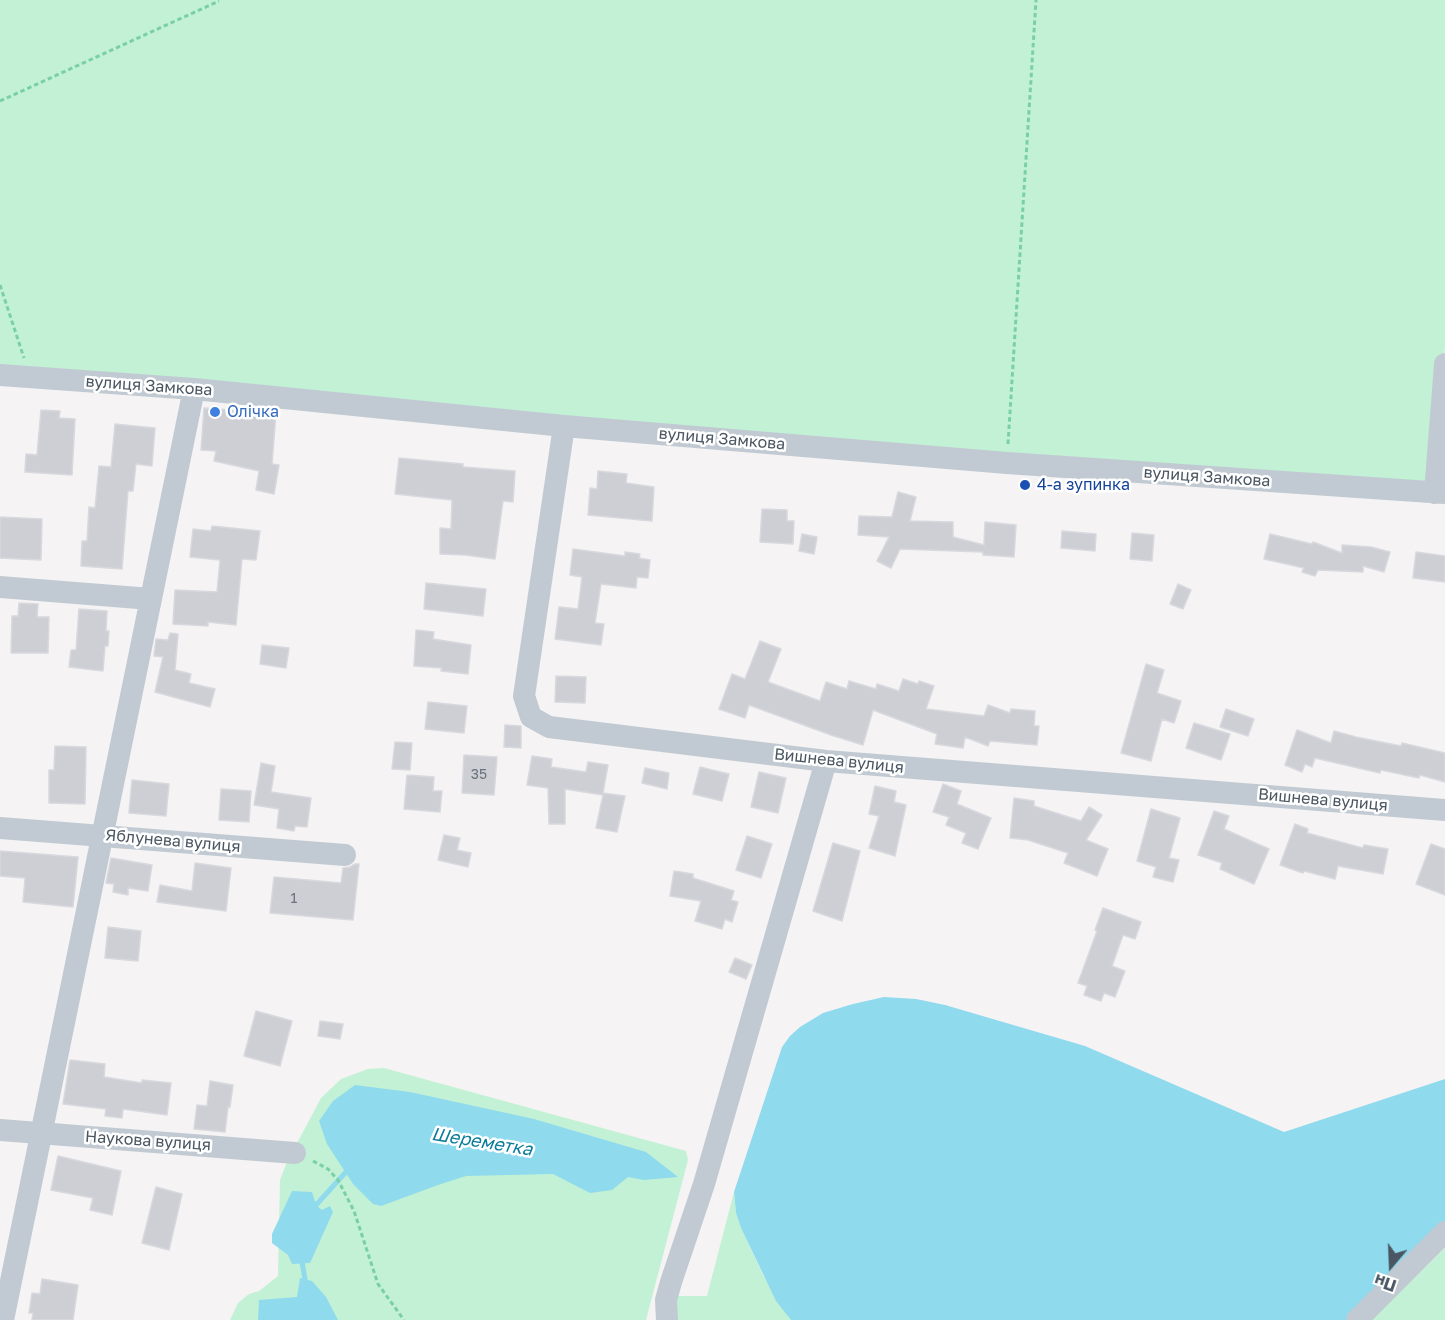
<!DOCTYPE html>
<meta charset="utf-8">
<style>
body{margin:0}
#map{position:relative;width:1445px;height:1320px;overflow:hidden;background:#f5f3f3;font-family:"Golos Text",sans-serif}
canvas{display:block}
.north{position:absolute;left:1361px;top:1236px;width:60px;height:60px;-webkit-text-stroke:4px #fff;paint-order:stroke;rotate:199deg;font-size:16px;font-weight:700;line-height:24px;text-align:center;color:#4a5661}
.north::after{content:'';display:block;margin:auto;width:21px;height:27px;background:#4a5661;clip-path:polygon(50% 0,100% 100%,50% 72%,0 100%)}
</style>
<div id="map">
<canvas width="1445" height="1320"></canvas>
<div class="north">Пн</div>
</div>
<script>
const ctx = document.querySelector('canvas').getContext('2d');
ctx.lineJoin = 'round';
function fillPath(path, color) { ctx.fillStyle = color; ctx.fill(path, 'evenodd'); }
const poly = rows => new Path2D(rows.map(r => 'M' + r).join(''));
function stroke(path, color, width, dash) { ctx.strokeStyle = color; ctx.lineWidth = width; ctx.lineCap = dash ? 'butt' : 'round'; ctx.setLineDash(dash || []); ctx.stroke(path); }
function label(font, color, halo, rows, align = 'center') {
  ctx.font = font + ' "Golos Text",sans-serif'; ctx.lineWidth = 5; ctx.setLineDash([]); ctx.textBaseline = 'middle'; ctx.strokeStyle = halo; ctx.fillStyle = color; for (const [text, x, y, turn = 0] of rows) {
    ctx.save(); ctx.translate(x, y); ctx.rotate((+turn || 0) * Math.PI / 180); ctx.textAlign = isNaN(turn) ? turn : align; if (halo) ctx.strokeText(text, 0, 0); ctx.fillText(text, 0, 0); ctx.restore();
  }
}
fillPath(poly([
 [0,0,1445,0,1445,344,1435,493,0,375],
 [384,1068,686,1151,688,1160,646,1320,230,1320,238,1303,249,1294,259,1291,278,1276,280,1180,287,1162,321,1098,341,1079,368,1069],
 [734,1192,736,1213,741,1228,764,1277,791,1320,667,1320,667,1296,707,1296],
 [1445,1248,1445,1320,1372,1320]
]), '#c3f1d5');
fillPath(poly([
 [884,997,916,999,945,1005,1085,1046,1284,1132,1445,1079,1445,1224,1349,1320,791,1320,776,1301,741,1228,736,1213,734,1192,782,1047,790,1036,800,1027,823,1013,853,1004],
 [355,1085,410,1092,534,1119,646,1152,678,1177,644,1180,628,1177,612,1190,590,1193,553,1174,466,1176,438,1185,381,1206,373,1204,353,1184,327,1144,319,1121,333,1101],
 [292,1191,312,1192,316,1205,322,1210,330,1206,333,1212,310,1263,292,1264,288,1255,272,1243,272,1234],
 [300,1278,312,1281,326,1297,338,1320,258,1320,259,1300,297,1297]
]), '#90daee');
stroke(poly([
 [314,1211,316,1205,346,1172,351,1169],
 [304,1255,302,1262,306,1285]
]), '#90daee', 5);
const building = poly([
 [204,408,276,413,272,464,279,465,274,494,256,490,259,471,214,461,216,451,201,450,204,408],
 [41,410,60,411,59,418,75,419,72,475,25,472,26,454,37,455,41,410],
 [115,424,155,428,152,466,136,464,133,491,128,491,122,569,81,566,82,541,87,541,89,507,95,508,99,466,111,467,115,424],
 [399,458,463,464,463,467,515,471,513,502,503,501,495,559,465,555,440,554,440,528,451,529,452,500,395,494,399,458],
 [598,471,627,474,626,483,654,487,652,521,588,515,590,488,597,489,598,471],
 [898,492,916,497,910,521,953,522,953,537,984,545,985,522,1016,525,1014,557,983,555,983,552,900,549,891,568,877,561,889,537,858,535,859,516,892,517,898,492],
 [762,509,787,510,787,521,794,521,793,544,760,542,762,509],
 [0,517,42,519,41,560,0,558,0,517],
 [212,526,260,531,256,560,242,559,236,625,208,622,208,626,173,624,175,590,217,592,220,560,190,557,193,529,211,531,212,526],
 [1062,531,1096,534,1095,551,1061,548,1062,531],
 [1132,533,1154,535,1152,561,1130,559,1132,533],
 [802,534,817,537,814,554,799,551,802,534],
 [1270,534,1312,544,1313,542,1342,553,1342,545,1371,547,1390,552,1384,572,1363,566,1363,572,1318,570,1315,576,1302,572,1304,568,1264,559,1270,534],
 [573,549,625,556,625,552,640,554,639,558,650,560,648,578,637,577,636,588,601,584,595,623,604,624,601,645,555,639,559,607,578,609,582,577,570,575,573,549],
 [1416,552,1445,556,1445,582,1413,578,1416,552],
 [426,583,486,589,483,616,424,609,426,583],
 [1178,584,1191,590,1183,609,1170,604,1178,584],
 [19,603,38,604,37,617,49,617,48,653,11,653,12,616,18,616,19,603],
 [79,609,107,611,106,631,109,631,108,646,105,646,103,671,69,667,71,650,76,650,79,609],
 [416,630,434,632,433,639,471,645,468,674,441,671,442,668,414,666,416,630],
 [170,633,178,634,175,670,191,674,189,683,215,689,210,707,155,692,163,657,154,656,156,639,168,640,170,633],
 [760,641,781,649,768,682,820,701,826,682,847,689,849,681,876,689,877,684,899,691,903,679,918,684,919,681,934,686,926,709,984,716,988,705,1010,713,1011,709,1035,711,1034,726,1039,726,1037,745,990,741,988,746,965,737,963,748,935,744,937,734,873,710,863,745,831,735,749,705,745,718,719,709,732,674,745,679,760,641],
 [262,645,289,648,286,668,260,664,262,645],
 [1146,664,1164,670,1157,693,1181,701,1174,723,1162,719,1151,761,1121,753,1146,664],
 [556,676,586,677,585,703,555,702,556,676],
 [428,702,467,706,464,733,425,729,428,702],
 [1226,709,1254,719,1248,736,1220,727,1226,709],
 [1194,723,1230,734,1221,760,1186,748,1194,723],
 [505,725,521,726,521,748,504,747,505,725],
 [1297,730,1331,743,1334,731,1356,737,1401,746,1402,743,1445,753,1445,782,1420,775,1419,778,1381,770,1380,773,1315,758,1312,767,1305,764,1302,772,1285,765,1297,730],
 [395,742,412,743,410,770,392,769,395,742],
 [55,746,86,747,85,804,49,803,49,770,54,770,55,746],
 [464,755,497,757,494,795,462,793,464,755],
 [532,756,552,759,551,767,586,772,588,762,608,765,603,793,625,796,617,832,596,828,603,795,565,789,565,824,549,824,548,788,527,785,532,756],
 [261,763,275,766,271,792,311,798,307,827,295,826,294,831,277,828,279,809,254,805,261,763],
 [700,767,729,774,722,801,693,794,700,767],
 [645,768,669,773,667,789,642,783,645,768],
 [759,772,786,778,778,813,751,807,759,772],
 [407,775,434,777,433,791,442,791,440,812,404,809,407,775],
 [132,780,169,784,166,816,129,813,132,780],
 [943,784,961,791,957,804,991,818,978,849,962,843,966,833,946,825,949,817,933,812,943,784],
 [875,786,896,791,894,802,906,805,895,856,869,848,879,816,869,814,875,786],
 [221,789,251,791,249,822,219,820,221,789],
 [1014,798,1034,801,1034,806,1081,821,1089,807,1102,815,1086,840,1108,849,1097,876,1064,863,1068,853,1028,840,1010,838,1014,798],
 [1151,809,1180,818,1169,858,1179,860,1173,882,1153,877,1156,867,1137,861,1151,809],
 [1214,811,1229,816,1224,829,1269,849,1254,884,1220,869,1222,863,1198,855,1214,811],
 [1295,824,1308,829,1307,833,1363,848,1364,845,1388,849,1383,874,1338,866,1335,879,1304,871,1303,873,1280,865,1295,824],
 [444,835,460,838,457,850,471,853,468,867,438,860,444,835],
 [747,836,772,844,761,878,736,870,747,836],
 [833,843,860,851,842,921,813,911,833,843],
 [1431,844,1445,849,1445,895,1416,884,1431,844],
 [0,851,78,857,73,907,23,902,25,878,0,876,0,851],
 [111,858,152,865,148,891,128,888,128,895,113,892,114,884,106,883,111,858],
 [195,863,231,868,226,911,157,902,160,885,192,891,195,863],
 [355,864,359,864,353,920,270,913,274,877,341,883,343,868,350,867,355,864],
 [674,871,693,874,693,878,734,891,731,900,738,902,732,922,725,919,722,929,695,921,701,901,670,896,674,871],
 [1103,908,1141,922,1135,939,1123,935,1112,966,1125,971,1115,997,1104,993,1101,1001,1084,995,1087,986,1078,983,1097,931,1095,930,1103,908],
 [108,927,141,931,138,961,105,958,108,927],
 [735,958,752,965,746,979,729,972,735,958],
 [256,1011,292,1021,280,1066,244,1056,256,1011],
 [320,1021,343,1024,340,1039,318,1036,320,1021],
 [70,1060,105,1064,104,1077,142,1083,142,1080,171,1083,167,1115,123,1109,122,1118,105,1116,106,1109,63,1104,70,1060],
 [210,1081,233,1085,230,1107,228,1107,225,1132,194,1129,197,1105,207,1106,210,1081],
 [58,1156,121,1171,112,1215,90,1210,93,1198,51,1190,58,1156],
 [156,1187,182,1194,169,1250,142,1243,156,1187],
 [42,1279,78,1285,73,1320,32,1320,33,1313,29,1313,32,1293,40,1294,42,1279]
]);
fillPath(building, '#cdcfd5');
stroke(building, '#d7d9de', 1.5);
stroke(poly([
 [0,101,219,1],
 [0,285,24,358],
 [1008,444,1036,0],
 [313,1161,328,1169,338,1180,354,1211,378,1284,404,1320]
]), '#7ad0a6', 3, [4.5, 3]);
stroke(poly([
 [0,375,194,389,564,426,1007,463,1445,493],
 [564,426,524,696,531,717,549,727,826,761,1445,810],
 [1435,493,1445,364],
 [0,587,151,599],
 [0,828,345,855],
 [0,1130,295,1153],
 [3,1320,194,389],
 [667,1320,666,1300,671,1282,704,1184,826,761],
 [1357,1320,1445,1232]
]), '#c1cad2', 22);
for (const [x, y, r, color] of [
 [215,412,6,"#3f7fe0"],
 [1025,485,6,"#1a4fb4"]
]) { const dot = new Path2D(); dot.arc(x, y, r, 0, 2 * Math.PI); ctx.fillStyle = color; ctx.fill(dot); stroke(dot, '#fff', 2); }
label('14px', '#6b747e', null, [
 ["35",479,775],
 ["1",294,899]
]);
label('16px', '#4a5661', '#fff', [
 ["вулиця Замкова",149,386,4],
 ["вулиця Замкова",722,439,5],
 ["вулиця Замкова",1207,477,4],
 ["Вишнева вулиця",839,761,6],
 ["Вишнева вулиця",1323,800,5],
 ["Яблунева вулиця",173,841,5],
 ["Наукова вулиця",148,1141,4]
]);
label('16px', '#366cbe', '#fff', [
 ["Олічка",227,412]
], 'left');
label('16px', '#164399', '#fff', [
 ["4-а зупинка",1037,485]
], 'left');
label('italic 18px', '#0c7c9b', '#fff', [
 ["Шереметка",482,1142,9]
]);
</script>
